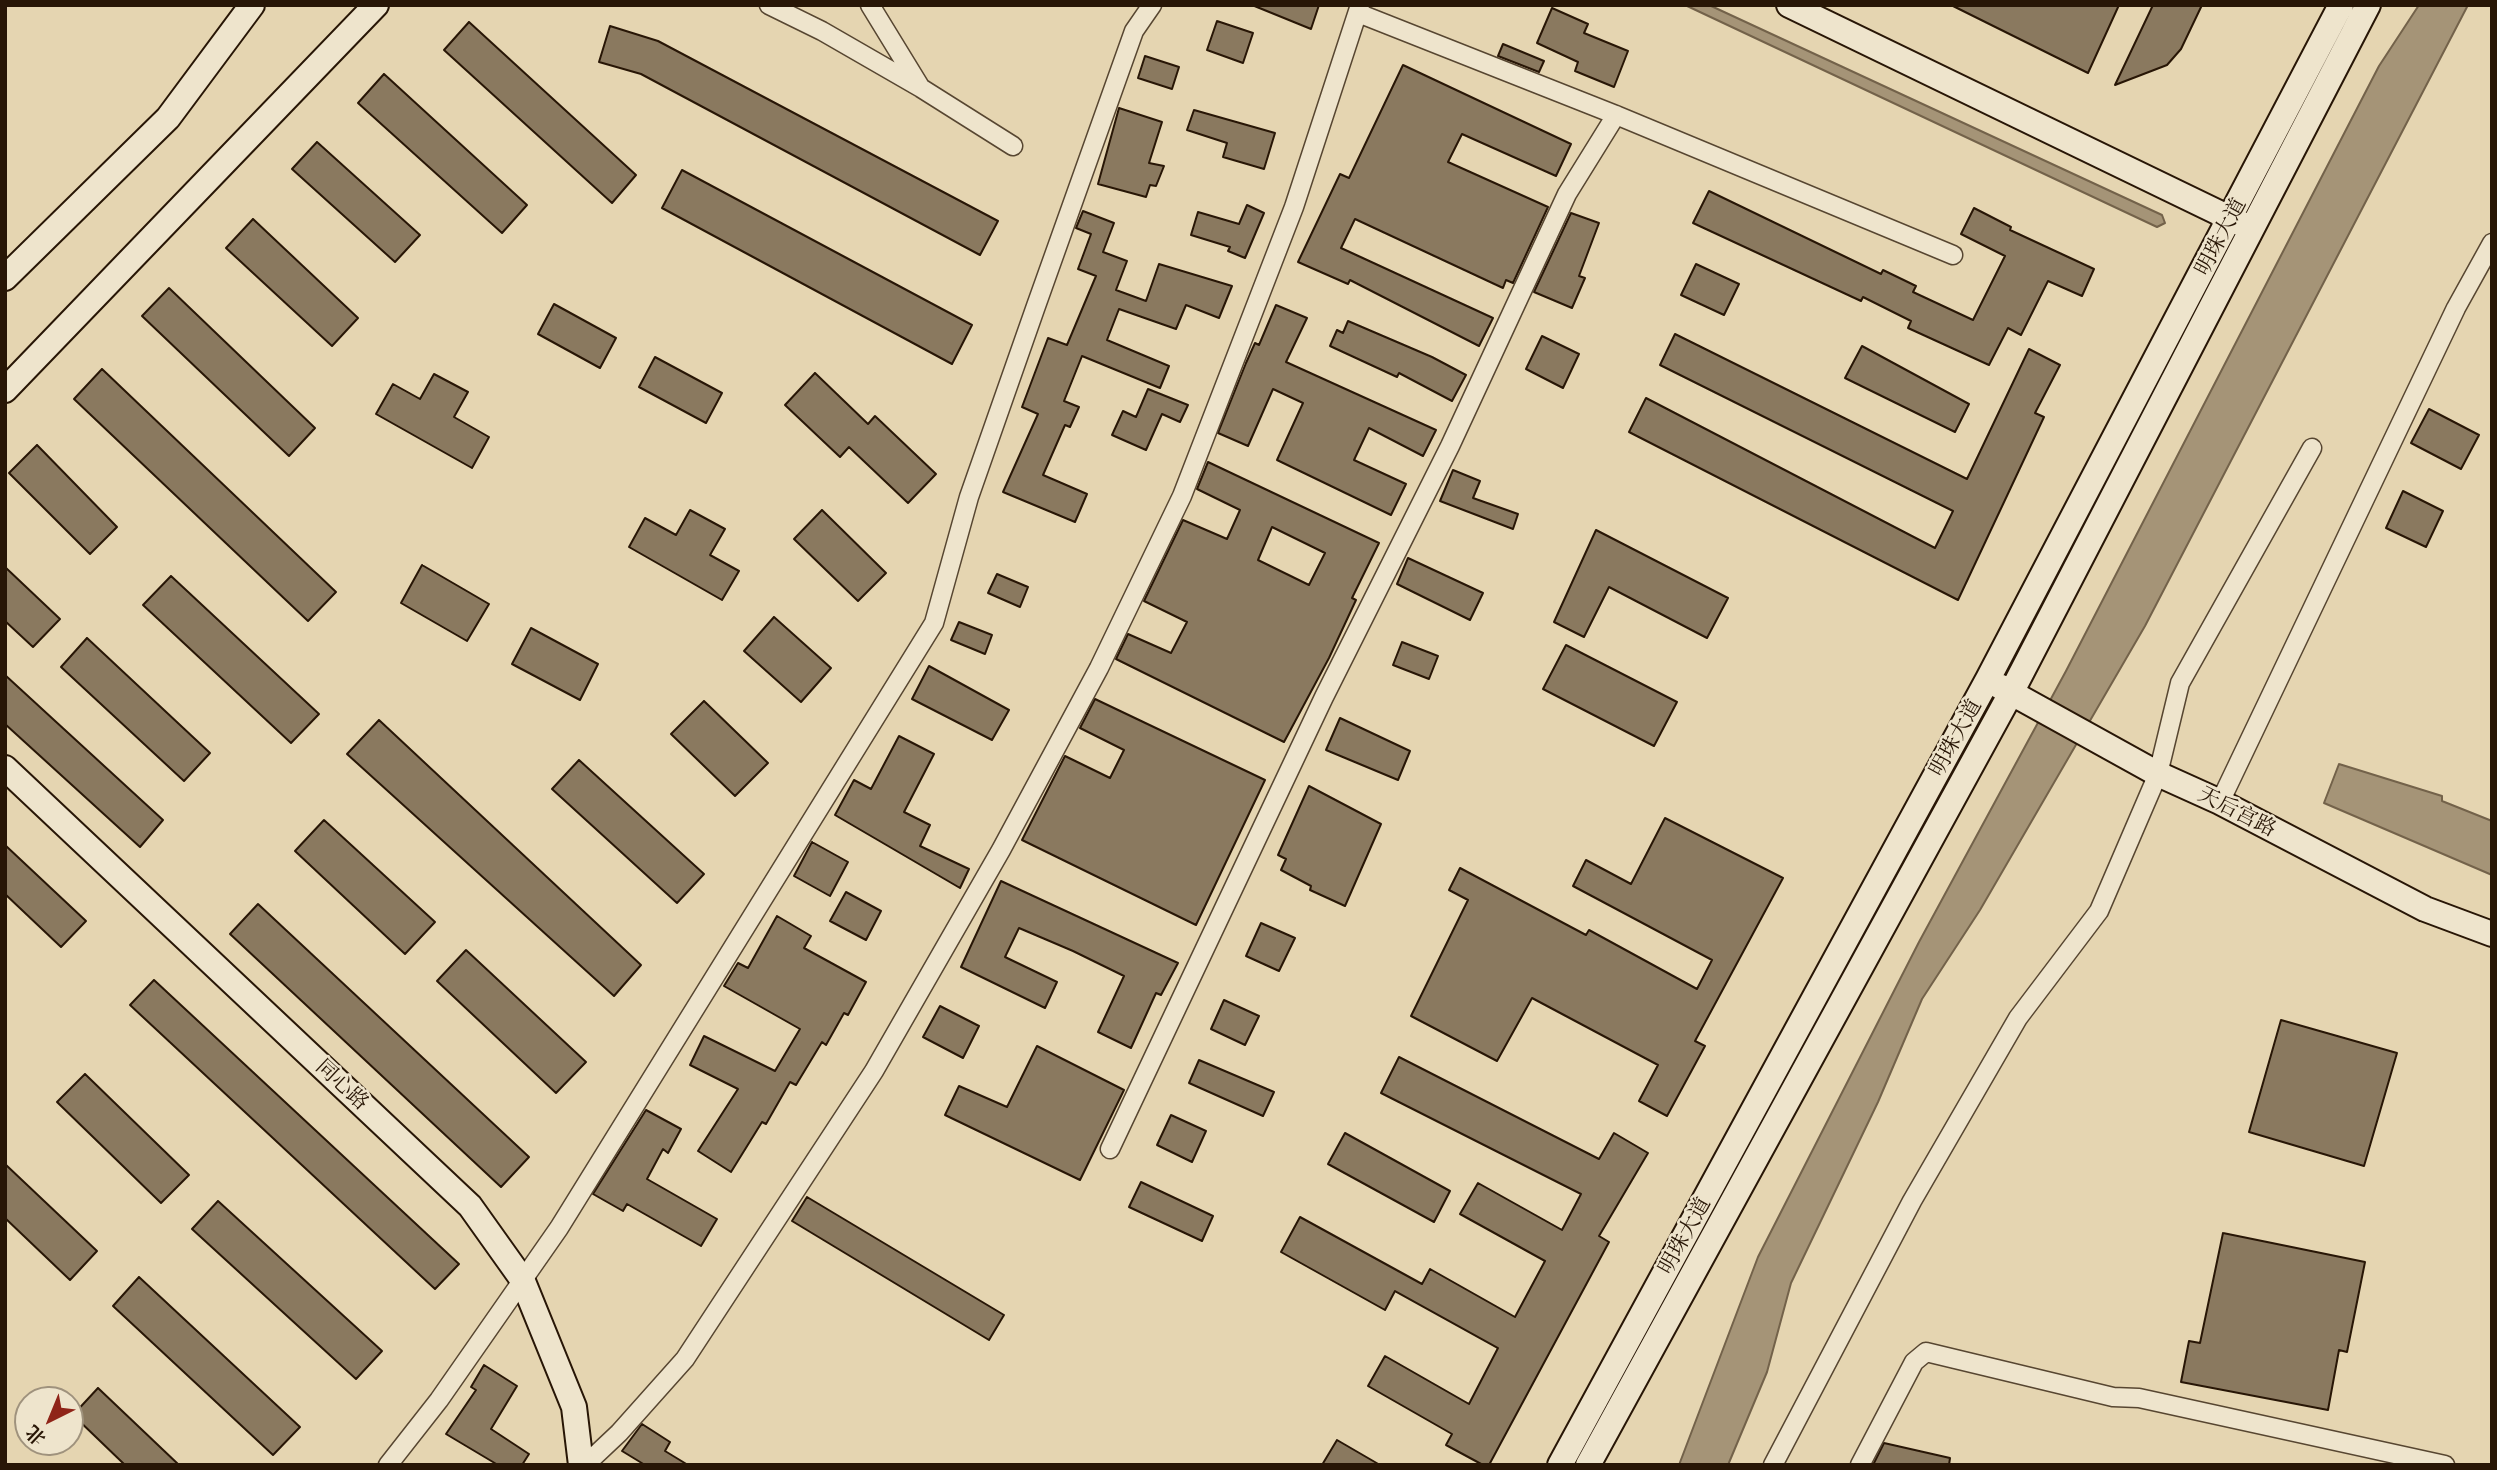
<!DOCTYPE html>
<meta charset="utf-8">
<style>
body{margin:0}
#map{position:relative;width:2497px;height:1470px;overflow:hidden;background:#e5d5b1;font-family:"Libre Caslon Text","Noto Serif SC",serif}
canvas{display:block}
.frame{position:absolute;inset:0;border:7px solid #281606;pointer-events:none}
.north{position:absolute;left:14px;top:1386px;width:70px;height:70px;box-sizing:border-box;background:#eee4cc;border:2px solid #9f927d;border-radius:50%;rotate:223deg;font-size:19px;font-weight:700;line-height:28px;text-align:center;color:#281606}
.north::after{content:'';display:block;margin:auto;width:24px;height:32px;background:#8f2418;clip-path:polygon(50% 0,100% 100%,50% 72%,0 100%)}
</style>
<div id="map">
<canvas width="2497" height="1470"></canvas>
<div class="frame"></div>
<div class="north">北</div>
</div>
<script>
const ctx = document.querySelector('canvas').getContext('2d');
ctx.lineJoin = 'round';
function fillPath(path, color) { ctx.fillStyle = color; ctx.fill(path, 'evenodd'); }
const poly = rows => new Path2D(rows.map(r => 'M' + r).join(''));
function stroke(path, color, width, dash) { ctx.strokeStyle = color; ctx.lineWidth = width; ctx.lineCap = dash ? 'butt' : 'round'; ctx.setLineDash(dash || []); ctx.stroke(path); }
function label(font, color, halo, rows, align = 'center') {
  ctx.font = font + ' "Libre Caslon Text","Noto Serif SC",serif'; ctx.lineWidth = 5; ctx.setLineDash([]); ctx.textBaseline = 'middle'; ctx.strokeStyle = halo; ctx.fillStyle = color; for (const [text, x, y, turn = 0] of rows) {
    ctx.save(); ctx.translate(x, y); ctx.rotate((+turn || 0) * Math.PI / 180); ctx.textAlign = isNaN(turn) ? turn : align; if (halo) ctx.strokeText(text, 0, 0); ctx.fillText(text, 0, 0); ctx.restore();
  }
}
const water = poly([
 [1685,5,1709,5,2162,215,2165,223,2157,227,1685,5],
 [2419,5,2468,5,2145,626,1980,910,1922,999,1878,1102,1791,1283,1767,1372,1728,1465,1679,1465,1758,1257,1919,942,2066,671,2379,66,2419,5],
 [2339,764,2442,796,2442,801,2492,821,2492,875,2324,803,2339,764]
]);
fillPath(water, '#a59477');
stroke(water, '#73624a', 2);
const building = poly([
 [1252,5,1319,5,1311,29,1252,5],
 [1951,5,2119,5,2088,73,1951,5],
 [2153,5,2202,5,2181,49,2167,65,2115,85,2153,5],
 [1552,8,1588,24,1584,33,1628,51,1614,87,1575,71,1578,62,1537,43,1552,8],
 [1217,21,1253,33,1243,63,1207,50,1217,21],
 [469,22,636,175,612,203,444,50,469,22],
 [610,26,658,41,998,221,980,255,641,74,599,62,610,26],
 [1503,44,1544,61,1539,72,1498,56,1503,44],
 [1145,56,1179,67,1172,89,1138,78,1145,56],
 [1403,65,1571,144,1556,176,1462,134,1448,162,1548,207,1513,283,1506,280,1503,288,1355,219,1341,248,1493,318,1479,346,1350,280,1348,284,1298,262,1340,174,1349,178,1403,65],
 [384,74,527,205,502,233,358,103,384,74],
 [1119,108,1162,122,1149,163,1164,166,1156,186,1150,185,1146,197,1098,184,1119,108],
 [1194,110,1275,133,1264,169,1223,157,1227,143,1187,130,1194,110],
 [317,142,420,235,395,262,292,169,317,142],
 [682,170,972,325,952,364,662,208,682,170],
 [1709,191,1881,274,1883,270,1916,286,1913,292,1973,320,2005,256,1961,234,1974,208,2011,227,2010,230,2094,269,2082,296,2048,281,2021,335,2008,328,1989,365,1908,328,1911,321,1863,297,1861,301,1693,223,1709,191],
 [1247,205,1264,213,1245,258,1228,251,1230,247,1191,235,1198,212,1239,224,1247,205],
 [1083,211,1114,223,1103,252,1127,261,1116,290,1146,301,1159,264,1232,286,1219,318,1186,305,1176,329,1119,309,1107,340,1169,366,1160,388,1082,356,1064,401,1079,407,1070,427,1065,425,1043,475,1087,494,1075,522,1003,492,1038,414,1022,407,1048,338,1067,345,1096,276,1078,269,1091,234,1076,228,1083,211],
 [1571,213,1599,223,1579,276,1585,278,1572,308,1534,292,1571,213],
 [253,219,358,318,332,346,226,248,253,219],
 [1696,264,1739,284,1724,315,1681,295,1696,264],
 [169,288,315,428,289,456,142,316,169,288],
 [554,304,616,338,600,368,538,334,554,304],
 [1276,305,1307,318,1286,362,1436,430,1423,456,1369,428,1354,460,1406,484,1391,515,1277,460,1303,403,1273,389,1248,446,1218,433,1246,363,1255,343,1259,345,1276,305],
 [1348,321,1432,357,1466,375,1452,401,1399,373,1397,377,1330,346,1337,330,1343,333,1348,321],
 [1675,334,1967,479,2029,349,2060,365,2035,413,2044,417,1958,600,1629,432,1646,398,1935,548,1953,511,1660,365,1675,334],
 [1542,336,1579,354,1563,388,1526,369,1542,336],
 [1862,346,1969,404,1955,432,1845,378,1862,346],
 [655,357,722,393,706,423,639,387,655,357],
 [102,369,336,592,308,621,74,399,102,369],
 [815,373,868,424,875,416,936,474,908,503,849,447,840,457,785,405,815,373],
 [434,374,468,392,454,417,489,437,472,468,376,414,393,384,420,399,434,374],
 [1148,389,1188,405,1180,422,1162,414,1146,450,1112,435,1123,411,1136,417,1148,389],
 [2429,409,2479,435,2461,469,2411,443,2429,409],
 [37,445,117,527,90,554,9,473,37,445],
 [1208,462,1379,543,1352,598,1356,600,1329,658,1284,742,1116,659,1128,634,1171,653,1187,622,1144,601,1183,520,1227,539,1240,510,1197,489,1208,462],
 [1272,527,1325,553,1309,585,1258,560,1272,527],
 [1453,470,1480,481,1473,498,1518,514,1513,529,1440,501,1453,470],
 [2403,491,2443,511,2426,547,2386,528,2403,491],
 [690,510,725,529,710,555,739,571,722,600,629,547,645,518,676,535,690,510],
 [822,510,886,573,858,601,794,539,822,510],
 [1596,530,1728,598,1707,638,1609,587,1584,637,1554,622,1596,530],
 [1408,558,1483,593,1470,620,1397,584,1408,558],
 [422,565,489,604,467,641,401,603,422,565],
 [5,567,60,619,33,647,5,621,5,567],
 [997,574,1028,587,1020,607,988,593,997,574],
 [171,576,319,714,291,743,143,605,171,576],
 [774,617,831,668,801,702,744,651,774,617],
 [959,622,992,635,985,654,951,640,959,622],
 [531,628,598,664,580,700,512,664,531,628],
 [87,638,210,753,184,781,61,667,87,638],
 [1402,642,1438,656,1429,679,1393,665,1402,642],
 [1566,645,1677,702,1654,746,1543,689,1566,645],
 [929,666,1009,710,992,740,912,699,929,666],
 [5,675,163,820,140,847,5,724,5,675],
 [1095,699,1265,780,1196,925,1022,840,1065,756,1110,778,1124,750,1080,728,1095,699],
 [704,701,768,763,735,796,671,734,704,701],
 [1340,718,1410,751,1398,780,1326,750,1340,718],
 [379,720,641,965,614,996,347,754,379,720],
 [899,736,934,754,904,812,930,825,920,846,969,869,960,888,835,815,854,780,871,789,899,736],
 [579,760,704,874,677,903,552,789,579,760],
 [1309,786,1381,824,1345,906,1310,890,1311,886,1281,870,1286,859,1278,855,1309,786],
 [1665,818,1783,878,1695,1041,1705,1046,1667,1116,1639,1101,1658,1065,1532,998,1497,1061,1411,1016,1468,900,1449,890,1460,868,1586,935,1589,930,1697,989,1712,960,1573,886,1586,860,1631,884,1665,818],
 [324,820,435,922,405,954,295,851,324,820],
 [812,842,848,862,830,896,794,876,812,842],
 [5,845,86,921,61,947,5,894,5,845],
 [1001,881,1178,963,1161,995,1156,993,1131,1048,1098,1032,1124,976,1073,951,1019,928,1005,957,1057,982,1045,1008,961,967,1001,881],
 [846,892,881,911,866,940,830,921,846,892],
 [258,904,529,1157,501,1187,230,934,258,904],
 [777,916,811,936,804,948,866,982,848,1015,844,1013,826,1045,822,1042,796,1085,790,1082,766,1124,762,1122,731,1172,698,1151,738,1089,690,1065,704,1036,775,1071,800,1029,724,986,738,963,748,968,777,916],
 [1261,923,1295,938,1279,971,1246,956,1261,923],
 [466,950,586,1062,556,1093,437,981,466,950],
 [154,980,459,1264,435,1289,130,1005,154,980],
 [1224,1000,1259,1016,1245,1045,1211,1029,1224,1000],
 [940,1006,979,1026,963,1058,923,1037,940,1006],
 [2281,1020,2397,1053,2364,1166,2249,1132,2281,1020],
 [1037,1046,1124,1090,1080,1180,945,1115,959,1086,1007,1107,1037,1046],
 [1399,1057,1599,1159,1614,1133,1648,1153,1599,1236,1609,1242,1489,1465,1483,1465,1446,1445,1452,1434,1368,1386,1385,1356,1469,1404,1498,1348,1395,1291,1385,1310,1281,1252,1300,1217,1422,1284,1430,1269,1515,1317,1545,1261,1460,1214,1478,1183,1562,1230,1581,1194,1381,1093,1399,1057],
 [1199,1060,1274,1092,1263,1116,1189,1083,1199,1060],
 [85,1074,189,1175,161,1203,57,1102,85,1074],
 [646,1110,681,1129,668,1153,663,1149,647,1179,717,1219,701,1246,627,1204,623,1211,593,1194,646,1110],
 [1171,1115,1206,1131,1192,1162,1157,1145,1171,1115],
 [1345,1133,1450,1191,1434,1222,1328,1164,1345,1133],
 [5,1164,97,1251,70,1280,5,1218,5,1164],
 [1141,1182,1213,1216,1202,1241,1129,1207,1141,1182],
 [807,1197,1004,1315,989,1340,792,1221,807,1197],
 [218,1201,382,1351,356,1379,192,1229,218,1201],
 [2223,1233,2365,1262,2347,1352,2339,1350,2328,1410,2181,1382,2189,1341,2200,1343,2223,1233],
 [139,1277,300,1427,273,1455,113,1306,139,1277],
 [484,1365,517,1386,491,1429,529,1454,522,1465,498,1465,446,1434,476,1390,471,1387,484,1365],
 [98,1388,179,1465,125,1465,73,1415,98,1388],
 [642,1424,670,1442,665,1451,688,1465,645,1465,622,1451,642,1424],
 [1337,1440,1380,1465,1322,1465,1337,1440],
 [1884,1443,1950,1458,1949,1465,1873,1465,1884,1443]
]);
fillPath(building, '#8a795f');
stroke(building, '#281606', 2);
const street = poly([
 [769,5,822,31,921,88,1013,146],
 [870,5,919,85],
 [1358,13,1616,115,1953,255],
 [2220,802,2456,308,2492,243],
 [1110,1149,1324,697,1450,446,1567,194,1616,115],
 [388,1465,439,1400,559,1228,934,623,969,497,1036,306,1134,31,1152,5],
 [585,1465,619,1433,685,1359,874,1071,1001,850,1099,668,1182,496,1294,207,1360,5],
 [1773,1465,1912,1201,2018,1018,2099,911,2158,774,2180,683,2312,448],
 [1860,1465,1914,1362,1926,1352,2113,1397,2139,1398,2445,1465]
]);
const secondary = poly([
 [1789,5,2246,226],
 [5,278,168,118,252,5],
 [5,390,376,5],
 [1999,686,2158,774,2220,802,2425,909,2492,934],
 [5,768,470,1206,522,1279,574,1407,581,1465],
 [1560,1465,1988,679,2341,5],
 [1588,1465,2011,693,2368,5]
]);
stroke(street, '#574631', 21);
stroke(secondary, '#281606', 28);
stroke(street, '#eee4cc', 18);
stroke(secondary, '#eee4cc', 24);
label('21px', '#281606', '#eee4cc', [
 ["明珠大道",2221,237,-62],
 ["明珠大道",1956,738,-61],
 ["天后宫路",2237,812,27],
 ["同心路",342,1085,43],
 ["明珠大道",1685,1236,-61]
]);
</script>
